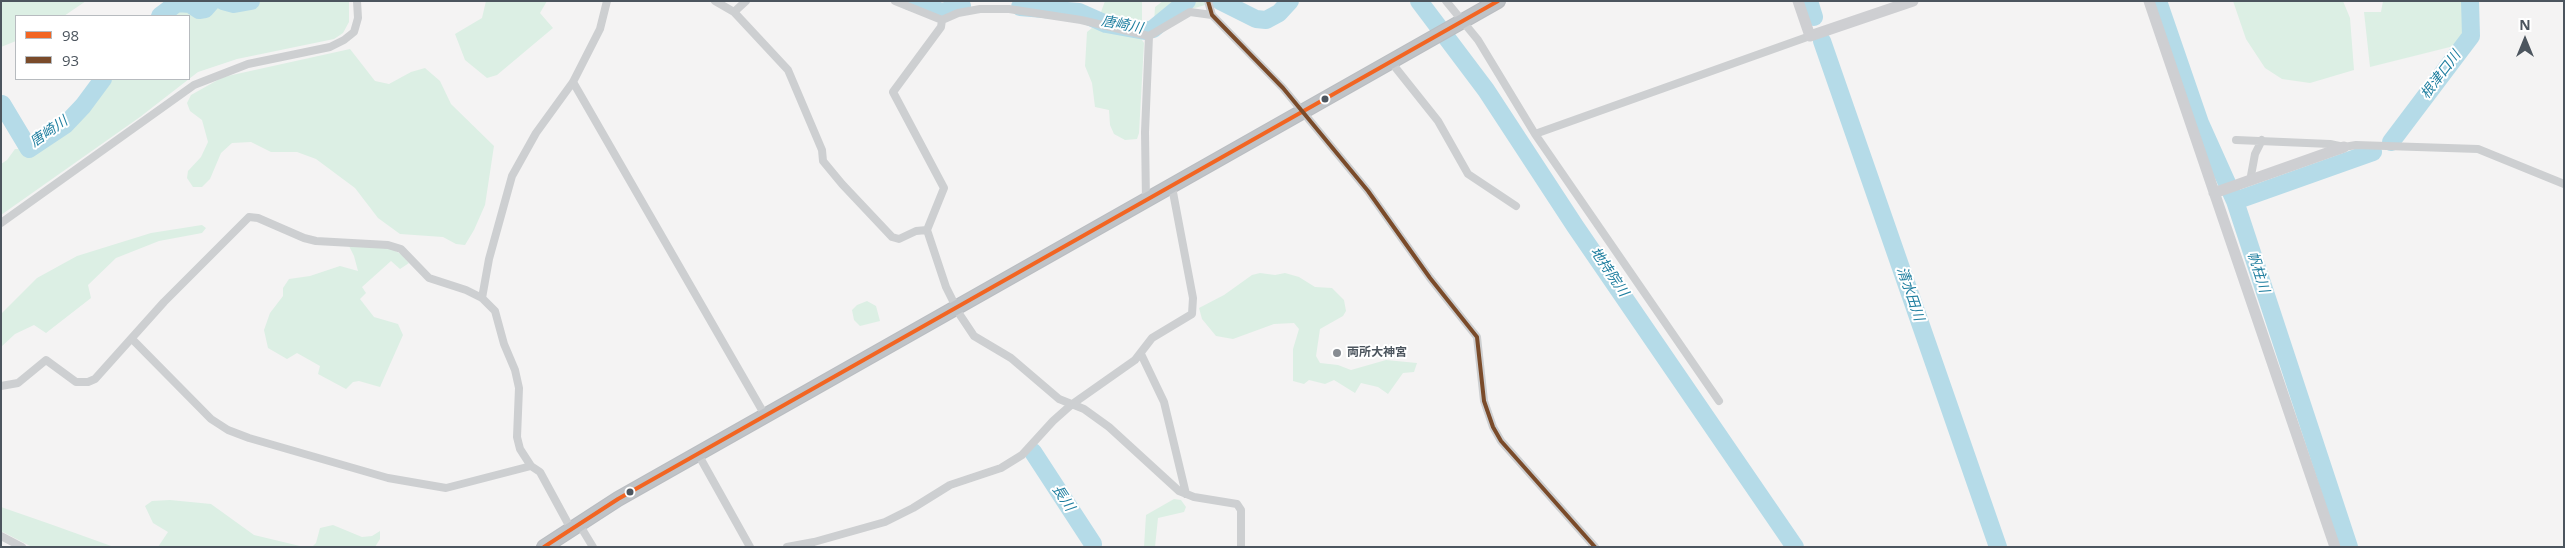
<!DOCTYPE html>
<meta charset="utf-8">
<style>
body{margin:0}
#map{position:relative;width:2565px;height:548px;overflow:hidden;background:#f4f3f3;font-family:"Open Sans",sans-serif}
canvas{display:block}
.frame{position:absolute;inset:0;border:2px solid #4c555e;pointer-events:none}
.legend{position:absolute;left:15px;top:15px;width:175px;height:65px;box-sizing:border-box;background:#fff;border:1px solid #b7bbbf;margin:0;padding:6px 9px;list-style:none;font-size:15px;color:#4c555e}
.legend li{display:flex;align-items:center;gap:10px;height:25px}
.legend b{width:25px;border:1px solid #b7bbbf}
.north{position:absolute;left:2500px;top:15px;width:50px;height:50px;-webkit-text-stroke:4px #fff;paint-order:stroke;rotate:0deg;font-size:14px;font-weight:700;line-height:20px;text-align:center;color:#4c555e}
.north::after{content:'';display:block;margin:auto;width:18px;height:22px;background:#4c555e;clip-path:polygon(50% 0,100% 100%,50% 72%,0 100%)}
</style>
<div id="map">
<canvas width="2565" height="548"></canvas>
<div class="frame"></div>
<ul class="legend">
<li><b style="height:6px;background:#f26522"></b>98</li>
<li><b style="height:6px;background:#7a4b2a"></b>93</li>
</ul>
<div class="north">N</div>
</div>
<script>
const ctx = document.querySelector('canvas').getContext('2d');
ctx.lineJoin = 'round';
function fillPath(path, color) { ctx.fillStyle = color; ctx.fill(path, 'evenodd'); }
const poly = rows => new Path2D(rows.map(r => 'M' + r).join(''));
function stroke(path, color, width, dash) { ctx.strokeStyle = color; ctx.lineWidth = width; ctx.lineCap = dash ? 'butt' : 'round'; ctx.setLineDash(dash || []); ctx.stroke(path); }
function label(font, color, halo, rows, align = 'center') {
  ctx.font = font + ' "Open Sans","Noto Sans JP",sans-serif'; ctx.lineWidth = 4; ctx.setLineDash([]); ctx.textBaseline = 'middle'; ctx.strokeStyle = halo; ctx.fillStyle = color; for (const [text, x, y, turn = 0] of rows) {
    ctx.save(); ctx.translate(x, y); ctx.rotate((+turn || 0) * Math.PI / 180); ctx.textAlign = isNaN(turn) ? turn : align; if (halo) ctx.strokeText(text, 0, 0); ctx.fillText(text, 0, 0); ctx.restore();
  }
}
fillPath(poly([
 [1,1,86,1,64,16,16,16,16,41,1,47],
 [258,1,349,1,349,22,343,33,334,39,237,59,198,72,140,117,1,215,1,164,7,160,15,149,25,149,30,152,63,130,84,110,97,89,109,79,189,79,189,16,163,16,178,6,185,6,201,13,208,10,212,3,217,2,230,7],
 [486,1,547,1,540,13,553,28,497,75,487,78,465,60,455,34,482,18],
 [1105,1,1142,1,1142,24,1105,20,1101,12],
 [1163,1,1204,1,1205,5,1178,13,1166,12,1154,23,1155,7],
 [2233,1,2343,1,2350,18,2354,70,2310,83,2282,79,2265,68,2246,39],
 [2383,1,2466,1,2467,31,2454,46,2370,67,2364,12,2381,12],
 [1092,28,1140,37,1144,43,1139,133,1137,139,1125,140,1114,134,1110,125,1109,110,1095,107,1092,83,1085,66,1087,32],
 [350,49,375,81,389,84,411,72,425,68,440,81,451,104,494,146,485,205,474,230,465,245,456,244,443,237,400,234,378,218,355,188,316,159,297,152,271,152,251,142,232,143,221,153,210,179,202,187,193,187,187,178,188,171,201,157,208,142,202,120,190,111,187,103,191,95,223,77],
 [202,225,206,228,202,233,159,241,116,258,88,285,91,298,46,333,34,325,15,334,1,347,1,314,37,278,77,256,151,233],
 [349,246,390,248,401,254,409,263,400,269,391,261,362,287,366,293,360,299,374,317,398,324,403,335,380,387,359,381,353,382,346,389,318,374,320,366,297,353,287,359,268,348,264,330,270,313,283,296,283,288,289,279,310,276,340,266,358,271,354,256],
 [1260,273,1275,275,1285,273,1299,277,1315,287,1332,288,1344,300,1346,311,1343,316,1320,329,1316,356,1320,363,1338,365,1351,370,1386,360,1417,363,1414,372,1403,373,1388,394,1378,387,1361,383,1355,393,1334,380,1325,384,1309,380,1304,384,1293,381,1293,349,1299,329,1294,323,1274,324,1233,339,1216,336,1202,319,1199,308,1224,295,1252,275],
 [867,301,876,306,880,321,860,326,854,320,852,310,857,305],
 [1174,499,1181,500,1186,507,1184,512,1158,518,1155,547,1144,547,1146,515],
 [170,500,211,504,254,535,304,547,158,547,168,532,153,523,145,506,152,501],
 [1,507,50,524,114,547,32,547,1,531],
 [333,525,362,537,372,536,380,531,380,539,375,547,312,547,316,543,320,528]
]), '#dcefe4');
stroke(poly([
 [223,1,234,4,251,1],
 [909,1,942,12,962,6],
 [1220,1,1256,19,1266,20,1279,13,1290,1],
 [1419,1,1486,90,1575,226,1795,547],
 [1809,1,1814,17],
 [2158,1,2200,123,2235,201,2349,547],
 [1020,7,1079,12,1106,24,1145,31,1153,29,1187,1],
 [160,16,177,3,190,4,199,10,205,9,212,1],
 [1822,41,1998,547],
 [2,104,29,149,65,125,83,106,103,79],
 [2391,142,2471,36,2470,1],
 [2235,201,2373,152],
 [1033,452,1093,544]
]), '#b5dbe8', 18);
const highway = poly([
 [544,547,618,499,1498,1]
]);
stroke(highway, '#babdc1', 16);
stroke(poly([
 [715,1,734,12,788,70,822,150,823,161,842,184,892,237,899,239,916,231,927,230],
 [895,1,942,20,958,13,980,9,1009,9,1081,20,1149,36,1190,12,1212,15],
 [1208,1,1212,15,1283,88,1368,191,1430,278,1477,337,1484,401,1493,427,1501,441,1595,547],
 [1446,1,1478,40,1535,134,1719,401],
 [734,12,746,1],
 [942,20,941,27,893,92,944,188,927,230,946,287,960,315,974,336,1011,358,1059,399,1084,409,1109,427,1179,491,1194,497,1237,504,1241,510,1241,547],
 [1391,62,1438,121,1468,174,1516,206],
 [573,82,766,417],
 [1535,134,1810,36],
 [2236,140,2330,144,2344,147,2356,145,2478,149,2564,184],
 [2250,181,2255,154,2262,140],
 [1146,202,1145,132,1149,36],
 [1,223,194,85,248,64,330,47,344,40,354,32,358,18,357,1],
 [482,298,489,259,512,176,536,133,573,82,600,29,607,1],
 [133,340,211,419,228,430,249,438,388,478,446,488,531,466],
 [1141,354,1164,402,1186,494],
 [1,386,18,383,46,360,76,382,88,382,95,379,164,302,249,217,258,218,304,238,316,241,388,245,401,249,429,278,466,290,482,298,495,311,504,344,515,370,519,388,517,437,520,449,531,466,540,472,571,529],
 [698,454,750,547],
 [579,524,593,547],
 [1,536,22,547],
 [787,547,814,542,885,522,913,508,950,485,1001,468,1022,455,1053,421,1071,405,1135,360,1152,338,1192,314,1193,298,1172,187]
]), '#cdcfd1', 8);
stroke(poly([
 [1798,1,1810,36,1913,1],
 [2149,1,2335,547],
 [2214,193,2344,147]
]), '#cecfd2', 11);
stroke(highway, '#bfc3c7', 14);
stroke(poly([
 [544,547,618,499,1498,1]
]), '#f26522', 4);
stroke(poly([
 [1208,1,1212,15,1283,88,1368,191,1430,278,1477,337,1484,401,1493,427,1501,441,1595,547]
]), '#7a4b2a', 4);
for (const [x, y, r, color] of [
 [1325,99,4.5,"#4c555e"],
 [1337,353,5,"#878c92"],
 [630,492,4.5,"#4c555e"]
]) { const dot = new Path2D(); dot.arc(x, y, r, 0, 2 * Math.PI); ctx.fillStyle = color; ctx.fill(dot); stroke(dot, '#fff', 2); }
label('bold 12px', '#4c555e', '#fff', [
 ["両所大神宮",1347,353]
], 'left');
label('italic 14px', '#1e7e9f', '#fff', [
 ["唐崎川",1122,25,11],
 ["根津口川",2441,75,-53],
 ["唐崎川",49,132,-35],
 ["地持院川",1609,272,56],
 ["帆柱川",2258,272,72],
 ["清水田川",1910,294,71],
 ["長川",1063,498,57]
]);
</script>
